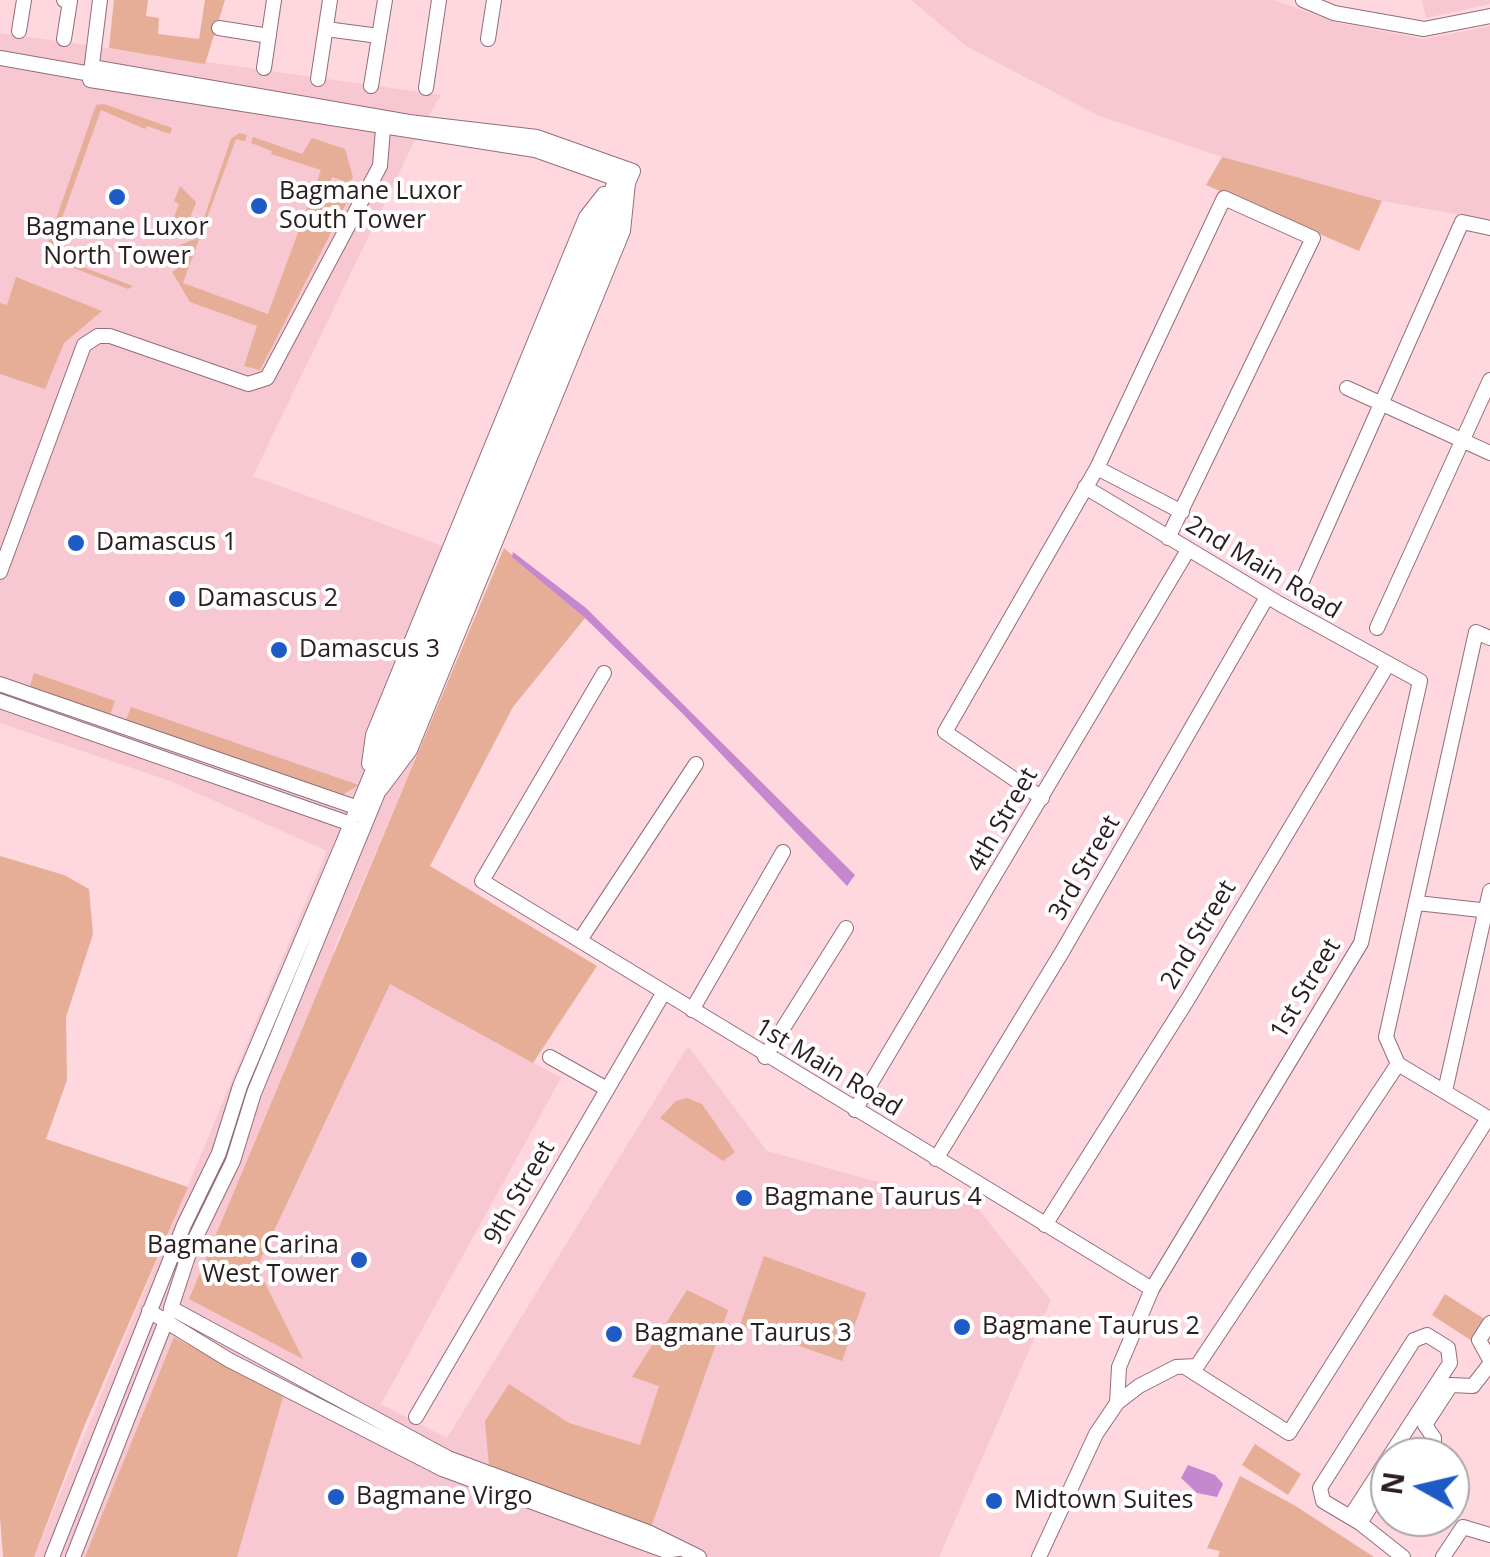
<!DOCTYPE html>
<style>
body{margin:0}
#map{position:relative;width:1490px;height:1557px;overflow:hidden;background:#ffd7df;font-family:"Open Sans",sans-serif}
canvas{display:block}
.north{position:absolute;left:1370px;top:1437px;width:100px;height:100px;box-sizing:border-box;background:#fff;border:2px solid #aaa5a6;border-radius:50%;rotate:278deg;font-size:28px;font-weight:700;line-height:40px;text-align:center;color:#2b1d20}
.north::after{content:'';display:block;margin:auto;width:35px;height:45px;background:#1e5bc7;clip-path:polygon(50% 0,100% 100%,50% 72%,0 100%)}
</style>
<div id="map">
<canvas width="1490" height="1557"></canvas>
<div class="north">N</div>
</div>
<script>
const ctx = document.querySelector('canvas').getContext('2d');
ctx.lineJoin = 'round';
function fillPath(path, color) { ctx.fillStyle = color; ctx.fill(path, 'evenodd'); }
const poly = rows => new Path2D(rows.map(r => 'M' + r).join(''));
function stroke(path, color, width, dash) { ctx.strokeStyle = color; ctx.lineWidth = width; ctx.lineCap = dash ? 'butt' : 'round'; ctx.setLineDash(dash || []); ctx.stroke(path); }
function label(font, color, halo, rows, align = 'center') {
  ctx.font = font + ' "Open Sans",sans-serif'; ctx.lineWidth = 8; ctx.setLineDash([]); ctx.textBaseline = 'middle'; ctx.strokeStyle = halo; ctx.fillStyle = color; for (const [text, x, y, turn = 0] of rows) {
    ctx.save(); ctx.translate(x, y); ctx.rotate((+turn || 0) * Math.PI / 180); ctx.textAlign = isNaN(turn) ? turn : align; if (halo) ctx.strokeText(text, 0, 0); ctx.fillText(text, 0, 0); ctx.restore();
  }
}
fillPath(poly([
 [911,0,1274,0,1334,22,1424,39,1490,26,1490,220,1382,201,1222,157,1099,116,966,46],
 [1422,0,1490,0,1490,4,1426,18],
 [0,33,441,95,414,142,253,476,443,546,367,729,420,749,333,951,561,1078,381,1404,447,1438,688,1046,767,1151,917,1193,962,1189,1051,1300,939,1557,34,1557,327,851,170,781,0,723]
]), '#f7c7d2');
fillPath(poly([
 [114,0,148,0,146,16,159,18,158,34,199,39,205,0,225,0,205,64,109,48],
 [104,104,172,128,170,134,147,126,145,129,101,110,49,254,133,286,128,289,43,256,96,105],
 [239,133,247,135,245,141,236,139,183,283,268,314,321,170,271,154,272,151,251,143,253,137,302,154,312,138,345,149,353,177,349,183,332,177,329,186,350,196,260,370,244,366,257,326,190,302,172,272,188,261,180,245,197,238,231,139],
 [1222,157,1278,172,1382,201,1359,251,1206,185],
 [180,186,196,202,189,221,193,223,190,232,166,240,162,235,168,233,179,204,174,201],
 [16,277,102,311,64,343,45,389,0,374,0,303,7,305],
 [504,548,585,618,513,707,430,866,597,966,533,1063,390,984,257,1267,303,1359,189,1299],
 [34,673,115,701,110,715,30,686],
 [131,707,359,785,340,796,126,720],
 [0,856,64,875,89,889,93,934,66,1017,67,1080,46,1139,188,1187,83,1429,34,1557,3,1557,0,1517],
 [687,1098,702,1104,735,1152,723,1161,660,1118,676,1101],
 [764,1256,866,1293,842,1361,740,1325],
 [687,1290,728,1310,651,1527,489,1466,485,1421,509,1384,569,1423,640,1445,659,1386,632,1377],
 [1445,1294,1486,1320,1472,1341,1432,1315],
 [174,1337,283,1397,237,1557,85,1557],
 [1255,1444,1301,1474,1288,1495,1242,1465],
 [1240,1476,1294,1505,1374,1557,1218,1557,1220,1551,1207,1548]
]), '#e6ae96');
fillPath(poly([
 [513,552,586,608,855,875,847,886,681,712,585,618,512,557],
 [1188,1465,1215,1475,1223,1484,1217,1497,1197,1493,1181,1478]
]), '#c588ce');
const minor = poly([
 [64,0,70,1,64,39],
 [100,0,90,80,535,150,628,183,623,231,410,750,380,790],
 [1303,0,1334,13,1424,29,1490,16],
 [219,28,269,36],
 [326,29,379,36],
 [19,31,24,0],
 [488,39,494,0],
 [0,58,91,74],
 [92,67,409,122,537,137,633,171,370,812],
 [264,68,274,0],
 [318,79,330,0],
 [371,86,385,0],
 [426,88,439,0],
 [1347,388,1490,453],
 [1097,468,1182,512],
 [0,572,84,345,98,336,110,336,248,384,267,378,380,166,383,129],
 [1300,586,1462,222,1490,228],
 [1377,628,1490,380],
 [1490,638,1476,632,1386,1037,1398,1064,1490,1119],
 [604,673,482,881,1152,1289],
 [0,684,370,812,254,1093,233,1161,191,1247,171,1308,448,1458,648,1532,699,1557],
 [0,701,351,824,240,1086,219,1153,184,1225,52,1557],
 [369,764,373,735,472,494,586,217,604,194],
 [1042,798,945,732,1097,468,1224,198,1313,238,1168,538],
 [354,816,620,170],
 [1417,903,1490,911],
 [580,940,696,764],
 [692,1010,783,852],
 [550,1057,607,1089],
 [765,1057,846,928],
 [1445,1091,1490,891],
 [855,1110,1188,550],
 [936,1159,1062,952,1267,597],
 [1045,1225,1188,999,1387,666],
 [149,1311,229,1360,442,1469,666,1551,678,1549],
 [1490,1323,1479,1340,1490,1360],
 [1185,1367,1289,1433,1488,1118],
 [1117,1403,1139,1386,1176,1367,1197,1366,1398,1064],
 [416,1417,664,992],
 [1434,1457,1434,1438,1425,1425,1451,1385,1473,1386,1490,1364],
 [1350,1517,1450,1363,1448,1348,1427,1335,1414,1340,1320,1488,1323,1501,1360,1523,1403,1557],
 [1360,1523,1390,1476],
 [73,1557,168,1316],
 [1039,1557,1096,1434,1117,1403,1119,1367,1152,1289,1361,943,1420,681,1280,604,1085,487],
 [1443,1557,1463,1527,1490,1535]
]);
stroke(minor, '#926e77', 16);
stroke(minor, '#fff', 14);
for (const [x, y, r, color] of [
 [117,197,10,"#1e5bc7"],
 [259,206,10,"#1e5bc7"],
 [76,543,10,"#1e5bc7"],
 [177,599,10,"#1e5bc7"],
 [279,650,10,"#1e5bc7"],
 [744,1198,10,"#1e5bc7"],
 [359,1260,10,"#1e5bc7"],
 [962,1327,10,"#1e5bc7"],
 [614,1334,10,"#1e5bc7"],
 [336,1497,10,"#1e5bc7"],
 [994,1501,10,"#1e5bc7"]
]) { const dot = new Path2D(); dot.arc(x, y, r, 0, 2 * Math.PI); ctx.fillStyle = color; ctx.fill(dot); stroke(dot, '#fff', 4); }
label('25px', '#2b1d20', '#fff', [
 ["Bagmane Luxor",279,192],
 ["South Tower",279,221],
 ["Bagmane Luxor",117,228,"center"],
 ["North Tower",117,257,"center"],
 ["Damascus 1",96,543],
 ["Damascus 2",197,599],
 ["Damascus 3",299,650],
 ["Bagmane Taurus 4",764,1198],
 ["Bagmane Carina",339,1246,"right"],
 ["West Tower",339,1275,"right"],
 ["Bagmane Taurus 2",982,1327],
 ["Bagmane Taurus 3",634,1334],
 ["Bagmane Virgo",356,1497],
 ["Midtown Suites",1014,1501]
], 'left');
label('25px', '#2b1d20', '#fff', [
 ["2nd Main Road",1263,568,31],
 ["4th Street",1003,820,-60],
 ["3rd Street",1085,868,-60],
 ["2nd Street",1199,935,-59],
 ["1st Street",1306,989,-59],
 ["1st Main Road",828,1068,31],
 ["9th Street",520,1193,-60]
]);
</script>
